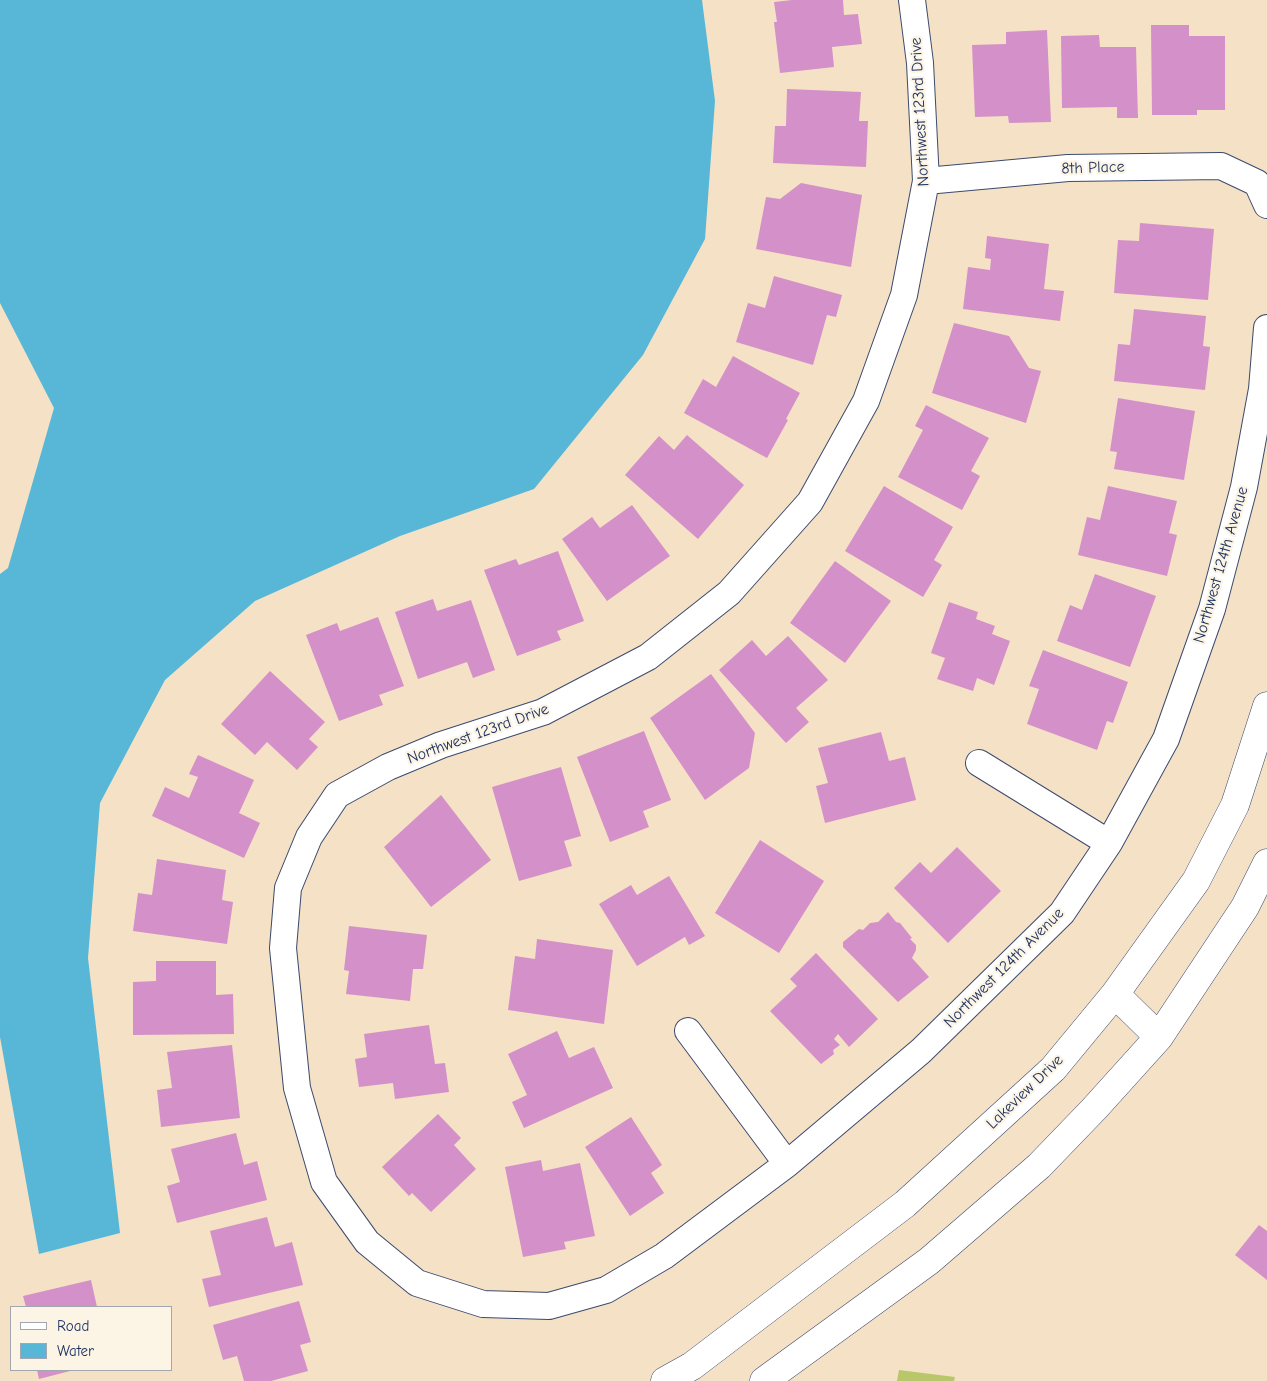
<!DOCTYPE html>
<style>
body{margin:0}
#map{position:relative;width:1267px;height:1381px;overflow:hidden;background:#f5e1c5;font-family:"Comic Neue",sans-serif}
canvas{display:block}
.legend{position:absolute;left:10px;top:1306px;width:162px;height:65px;box-sizing:border-box;background:#fcf5e5;border:1px solid #a2a6af;margin:0;padding:6px 9px;list-style:none;font-size:15px;color:#1b2f5e}
.legend li{display:flex;align-items:center;gap:10px;height:25px}
.legend b{width:25px;border:1px solid #a2a6af}
</style>
<div id="map">
<canvas width="1267" height="1381"></canvas>
<ul class="legend">
<li><b style="height:6px;background:#fff"></b>Road</li>
<li><b style="height:14px;background:#58b7d6"></b>Water</li>
</ul>
</div>
<script>
const ctx = document.querySelector('canvas').getContext('2d');
ctx.lineJoin = 'round';
function fillPath(path, color) { ctx.fillStyle = color; ctx.fill(path, 'evenodd'); }
const poly = rows => new Path2D(rows.map(r => 'M' + r).join(''));
function stroke(path, color, width, dash) { ctx.strokeStyle = color; ctx.lineWidth = width; ctx.lineCap = dash ? 'butt' : 'round'; ctx.setLineDash(dash || []); ctx.stroke(path); }
function label(font, color, halo, rows, align = 'center') {
  ctx.font = font + ' "Comic Neue",sans-serif'; ctx.lineWidth = 4.5; ctx.setLineDash([]); ctx.textBaseline = 'middle'; ctx.strokeStyle = halo; ctx.fillStyle = color; for (const [text, x, y, turn = 0] of rows) {
    ctx.save(); ctx.translate(x, y); ctx.rotate((+turn || 0) * Math.PI / 180); ctx.textAlign = isNaN(turn) ? turn : align; if (halo) ctx.strokeText(text, 0, 0); ctx.fillText(text, 0, 0); ctx.restore();
  }
}
fillPath(poly([
 [899,1370,955,1377,954,1381,897,1381]
]), '#b8c76a');
fillPath(poly([
 [0,0,702,0,715,101,705,239,643,355,534,489,400,536,255,601,165,680,100,803,88,958,120,1233,39,1254,0,1037,0,574,8,568,54,408,0,303]
]), '#58b7d6');
fillPath(poly([
 [792,0,843,0,844,15,858,14,862,44,832,47,834,67,780,73,774,22,777,22,774,2],
 [1151,25,1189,25,1189,36,1225,36,1225,110,1197,110,1197,115,1152,115],
 [1047,30,1051,122,1009,123,1008,116,975,117,972,45,1006,44,1006,32],
 [1099,35,1100,47,1136,47,1138,118,1117,118,1117,107,1062,108,1061,36],
 [787,89,861,92,859,121,868,121,866,167,773,163,775,126,786,126],
 [801,183,862,195,851,267,756,249,766,197,780,199],
 [1140,223,1214,229,1208,300,1114,293,1118,240,1139,241],
 [987,236,1049,244,1044,289,1064,291,1060,321,963,309,968,267,990,270,991,259,985,258],
 [774,276,842,295,836,317,827,315,813,365,736,342,748,303,765,308],
 [1134,309,1206,316,1203,346,1210,347,1205,390,1114,381,1118,344,1130,345],
 [954,323,1009,336,1029,368,1041,371,1026,423,932,393],
 [733,356,800,393,786,419,788,420,767,458,684,413,703,379,716,387],
 [1118,398,1195,411,1184,480,1114,469,1117,452,1110,451],
 [926,405,989,438,971,471,980,476,962,510,898,477,923,430,915,426],
 [687,435,744,485,698,539,625,475,659,436,674,450],
 [884,486,953,527,934,560,942,565,923,597,845,551],
 [1108,486,1177,501,1169,533,1177,535,1167,576,1078,555,1087,517,1100,520],
 [632,505,670,556,607,601,562,539,592,517,600,528],
 [558,551,584,621,557,631,561,640,517,656,484,570,516,559,519,565],
 [835,561,891,601,845,663,790,623],
 [1095,574,1156,596,1130,667,1057,641,1070,605,1082,610],
 [433,599,437,611,471,600,495,670,473,678,467,662,418,679,395,612],
 [949,602,978,612,976,619,995,626,992,634,1010,641,994,685,977,678,973,691,937,679,945,658,931,653],
 [378,617,404,686,379,695,383,705,339,721,306,635,337,623,340,631],
 [788,636,828,680,796,708,809,722,786,743,719,670,752,640,766,656],
 [1043,650,1128,682,1113,723,1107,721,1097,750,1027,724,1039,689,1029,686],
 [270,671,325,722,309,739,318,747,297,770,267,742,255,755,221,724],
 [711,674,755,733,749,768,705,800,650,718],
 [644,731,671,800,643,811,649,827,610,842,577,757],
 [881,732,889,761,905,757,916,800,825,823,816,786,828,783,818,748],
 [198,755,254,780,239,813,260,823,244,858,152,816,165,787,189,798,198,777,189,774],
 [561,767,581,836,564,841,572,866,519,881,492,787],
 [441,795,491,860,431,907,384,847],
 [760,840,824,881,779,953,715,913],
 [957,847,1001,891,948,943,894,888,920,862,931,873],
 [157,859,226,870,222,900,233,902,227,944,133,931,138,893,152,895],
 [669,876,705,936,689,945,685,937,637,966,599,904,631,885,637,895],
 [888,912,896,922,900,923,912,938,910,939,916,945,916,950,912,958,929,977,898,1002,843,947,843,942,859,929,863,930,870,923,878,922],
 [349,926,427,935,423,969,413,969,410,1001,346,994,349,971,344,970],
 [537,939,613,950,604,1024,508,1010,515,956,535,959],
 [816,953,878,1019,849,1047,838,1034,834,1039,840,1045,833,1050,834,1054,821,1064,770,1011,797,986,790,979],
 [156,961,216,961,216,995,233,994,234,1034,133,1035,133,982,156,981],
 [429,1025,435,1064,445,1063,449,1092,395,1099,393,1083,359,1087,355,1059,367,1057,364,1034],
 [557,1031,569,1058,594,1047,613,1088,524,1128,512,1102,527,1095,508,1054],
 [232,1045,240,1118,161,1127,157,1090,172,1088,167,1052],
 [438,1114,461,1138,454,1145,476,1169,431,1212,412,1193,409,1196,382,1167],
 [631,1117,662,1165,651,1173,664,1193,630,1216,585,1147],
 [236,1133,244,1165,257,1161,267,1200,177,1223,167,1186,180,1182,171,1149],
 [541,1160,543,1171,580,1163,595,1236,564,1242,566,1249,523,1257,505,1167],
 [267,1217,275,1247,292,1242,303,1285,209,1307,202,1279,221,1275,210,1231],
 [1259,1225,1267,1231,1267,1280,1235,1255],
 [91,1280,97,1307,26,1307,23,1296],
 [299,1301,311,1342,300,1345,308,1371,271,1381,244,1381,237,1356,223,1360,213,1325],
 [37,1370,74,1370,39,1379]
]), '#d490c8');
const street = poly([
 [912,0,920,63,926,181,904,295,866,401,810,502,729,593,648,657,543,712,441,745,388,767,337,795,309,837,288,888,283,948,297,1088,324,1182,367,1242,417,1283,483,1304,549,1306,606,1290,664,1256,787,1164,921,1051,1062,913,1109,843,1166,739,1212,609,1244,487,1262,389,1267,328],
 [926,181,1068,168,1221,166,1257,183,1267,205],
 [979,763,1109,843],
 [688,1031,787,1164]
]);
const secondary = poly([
 [1115,994,1159,1037],
 [665,1381,692,1366,905,1204,1053,1069,1115,994,1196,881,1235,805,1267,706],
 [764,1381,929,1261,1039,1166,1094,1109,1159,1037,1245,907,1267,863]
]);
stroke(street, '#3c4a6d', 28);
stroke(secondary, '#3c4a6d', 29);
stroke(street, '#fff', 26);
stroke(secondary, '#fff', 28);
label('16px', '#1b2f5e', '#fcf5e5', [
 ["Northwest 123rd Drive",920,112,-93],
 ["8th Place",1093,168,-2],
 ["Northwest 124th Avenue",1221,565,-74],
 ["Northwest 123rd Drive",478,734,-20],
 ["Northwest 124th Avenue",1004,968,-45],
 ["Lakeview Drive",1025,1092,-44]
]);
</script>
